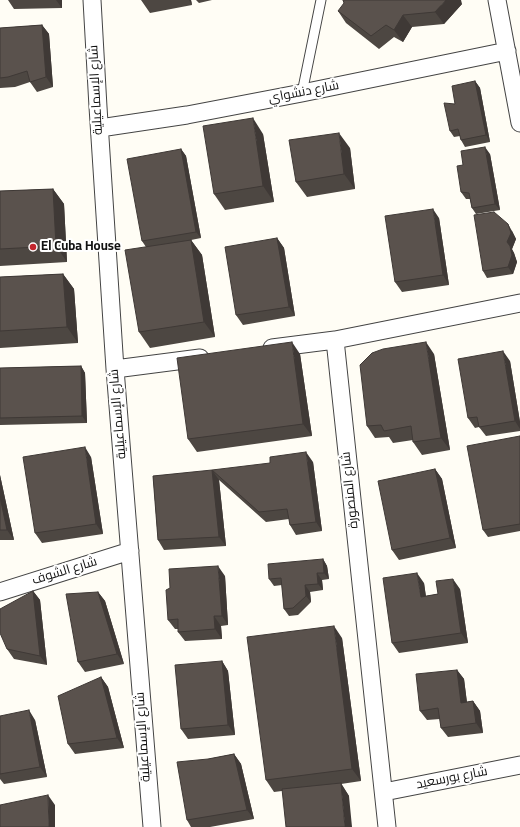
<!DOCTYPE html>
<meta charset="utf-8">
<style>
body{margin:0}
canvas{display:block;background:#fffdf5}
</style>
<canvas width="520" height="827"></canvas>
<script>
const ctx = document.querySelector('canvas').getContext('2d');
ctx.lineJoin = 'round';
const poly = rows => new Path2D(rows.map(r => 'M' + r).join(''));
function stroke(path, color, width, dash) { ctx.strokeStyle = color; ctx.lineWidth = width; ctx.lineCap = dash ? 'butt' : 'round'; ctx.setLineDash(dash || []); ctx.stroke(path); }
function fillPath(path, color) { ctx.fillStyle = color; ctx.fill(path, 'evenodd'); }
function label(font, color, halo, rows, align = 'center') {
  ctx.font = font + ' Georgia,Cairo,serif'; ctx.lineWidth = 4; ctx.setLineDash([]); ctx.textBaseline = 'middle'; ctx.strokeStyle = halo; ctx.fillStyle = color; for (const [text, x, y, turn = 0] of rows) {
    ctx.save(); ctx.translate(x, y); ctx.rotate((+turn || 0) * Math.PI / 180); ctx.textAlign = isNaN(turn) ? turn : align; if (halo) ctx.strokeText(text, 0, 0); ctx.fillText(text, 0, 0); ctx.restore();
  }
}
const lane = poly([
 [302,93,321,0]
]);
const street = poly([
 [92,0,98,107,115,369,152,827],
 [497,0,520,123],
 [100,128,187,115,302,93,507,51],
 [272,348,335,340],
 [115,369,200,358],
 [0,592,130,551],
 [384,792,520,765],
 [387,827,335,340,520,303]
]);
stroke(lane, '#444', 11);
stroke(street, '#444', 19);
stroke(lane, '#fff', 9);
stroke(street, '#fff', 17);
fillPath(poly([
 [8,0,62,0,62,8,14,9],
 [141,0,191,0,192,5,150,13],
 [196,0,212,0,199,3],
 [462,4,444,24,412,27,403,42,394,37,379,49,346,23,338,11],
 [42,25,49,34,53,87,37,92,30,82,15,87,0,88,0,28],
 [475,81,480,88,490,142,465,147,461,140,460,136,454,137,450,131,455,104],
 [263,134,274,202,225,210,214,194],
 [350,148,355,189,307,197,296,182],
 [181,149,186,156,201,238,191,240,202,255,215,337,150,348,139,332,146,247,142,241],
 [490,154,500,210,476,214,472,208,470,199,466,199,461,192,463,165],
 [53,189,64,204,67,262,0,266,0,191],
 [439,218,449,285,402,292,395,282],
 [512,231,516,239,512,249,514,253,517,262,513,274,487,278,483,271],
 [277,238,284,248,295,316,243,325,236,315],
 [63,274,74,289,78,343,0,348,0,277],
 [300,354,312,436,197,452,188,439],
 [434,354,450,450,422,455,413,442,413,440,393,443,389,437,375,438,367,426],
 [510,361,520,422,520,431,486,436,479,427,475,428,468,418],
 [81,366,85,373,87,423,0,425,0,368],
 [520,436,520,531,488,537,483,530],
 [91,457,103,534,42,543,35,533],
 [313,462,322,531,296,535,290,525,289,519,266,522,219,480,226,546,164,550,158,540,153,476],
 [435,469,442,479,456,548,399,560,392,550],
 [0,475,14,540,0,540],
 [323,559,327,566,329,579,322,580,323,590,310,592,311,602,298,615,289,616,284,609,282,585,274,586,269,579],
 [225,576,228,625,221,626,222,639,185,641,178,632,178,629,175,629,168,620],
 [424,583,426,596,438,594,460,589,468,643,399,653,392,643],
 [33,591,40,600,47,665,14,659,7,649],
 [98,592,105,601,124,664,85,672,78,662],
 [342,638,361,781,341,784,349,796,282,791,274,792,266,780],
 [222,661,228,671,235,735,188,739,181,729],
 [457,670,464,679,467,702,473,701,480,711,483,733,448,737,441,728,440,719,427,720,420,711],
 [101,677,108,687,124,748,75,754,68,744],
 [0,716,35,720,47,777,4,784,0,779],
 [234,754,241,764,254,819,210,827,191,827,187,820,208,759]
]), '#4d4742');
fillPath(poly([
 [56,0,62,0,62,8],
 [189,0,191,0,192,5],
 [446,0,461,0,462,4,444,24,435,12],
 [403,15,412,27,403,42,394,30],
 [42,25,49,34,53,87,46,77],
 [475,81,480,88,490,142,486,135],
 [253,118,263,134,274,202,263,186],
 [339,133,350,148,355,189,344,174],
 [485,147,490,154,500,210,495,204],
 [181,149,186,156,201,238,196,232],
 [53,189,64,204,67,262,56,246],
 [433,209,439,218,449,285,443,275],
 [508,224,512,231,516,239,512,249,507,242],
 [277,238,284,248,295,316,289,307],
 [191,240,202,255,215,337,204,322],
 [510,246,514,253,517,262,513,274,508,267],
 [63,274,74,289,78,343,67,327],
 [292,342,300,354,312,436,303,424],
 [426,342,434,354,450,450,441,438],
 [503,351,510,361,520,422,520,429,515,421],
 [81,366,85,373,87,423,82,416],
 [85,447,91,457,103,534,96,524],
 [306,452,313,462,322,531,316,522],
 [435,469,442,479,456,548,450,538],
 [212,470,219,480,226,546,219,537],
 [0,475,14,540,7,530,0,497],
 [323,559,327,566,329,579,324,573],
 [218,566,225,576,228,625,222,616],
 [317,573,322,580,323,590,318,584],
 [417,573,424,583,427,606,421,597],
 [453,579,460,589,468,643,461,633],
 [305,585,310,592,311,602,306,596],
 [33,591,40,600,47,665,40,656],
 [98,592,105,601,124,664,117,654],
 [214,616,221,626,222,639,215,629],
 [334,626,342,638,361,781,352,769],
 [222,661,228,671,235,735,228,725],
 [457,670,464,679,468,712,461,703],
 [101,677,108,687,124,748,117,738],
 [473,701,480,711,483,733,476,723],
 [29,710,35,720,47,777,40,767],
 [234,754,241,764,254,819,247,810],
 [341,783,349,796,352,827,345,827],
 [48,795,55,805,55,827,49,827]
]), '#3f3936');
const building = poly([
 [343,0,446,0,435,12,403,15,394,30,386,25,371,36,338,11,344,3,343,0],
 [42,25,46,77,30,82,27,71,8,77,0,78,0,28,42,25],
 [475,81,486,135,461,140,458,129,450,131,444,103,455,104,452,86,475,81],
 [253,118,263,186,214,194,203,126,253,118],
 [339,133,344,174,296,182,289,140,339,133],
 [485,147,495,204,472,208,469,193,461,192,457,166,463,165,461,151,485,147],
 [181,149,196,232,142,241,127,159,181,149],
 [53,189,56,246,0,249,0,191,53,189],
 [433,209,443,275,395,282,385,216,433,209],
 [494,212,508,224,511,233,507,242,510,246,512,255,508,267,483,271,474,215,494,212],
 [277,238,289,307,236,315,225,247,277,238],
 [191,240,204,322,139,332,125,250,191,240],
 [63,274,67,327,0,331,0,277,63,274],
 [292,342,303,424,188,439,177,358,292,342],
 [426,342,441,438,413,442,411,426,384,431,381,425,367,426,360,365,372,353,383,349,426,342],
 [503,351,515,421,479,427,477,417,468,418,458,359,503,351],
 [81,366,82,416,0,418,0,368,81,366],
 [520,436,520,524,483,530,467,446,520,436],
 [85,447,96,524,35,533,23,457,85,447],
 [306,452,316,522,290,525,287,509,259,512,212,470,219,537,158,540,153,476,212,470,270,463,270,457,306,452],
 [435,469,450,538,392,550,378,481,435,469],
 [0,497,7,530,0,530,0,497],
 [323,559,324,573,317,573,318,584,305,585,306,596,293,608,284,609,281,578,269,579,268,564,323,559],
 [218,566,222,616,214,616,215,629,178,632,178,619,168,620,166,590,170,588,169,569,218,566],
 [417,573,421,597,438,594,436,581,453,579,461,633,392,643,383,578,417,573],
 [33,591,40,656,7,649,0,633,0,609,33,591],
 [98,592,117,654,78,662,66,594,98,592],
 [334,626,352,769,266,780,247,637,334,626],
 [222,661,228,725,181,729,175,665,222,661],
 [457,670,461,703,473,701,476,723,441,728,438,708,420,711,416,674,457,670],
 [101,677,117,738,68,744,58,696,101,677],
 [29,710,40,767,0,774,0,716,29,710],
 [234,754,247,810,187,820,177,762,208,759,234,754],
 [341,783,345,827,286,827,282,789,341,783],
 [48,795,49,827,0,827,0,805,48,795]
]);
fillPath(building, '#5a524d');
stroke(building, '#3f3936', 1);
for (const [x, y, r, color] of [
 [33,247,4,"#c4262e"]
]) { const dot = new Path2D(); dot.arc(x, y, r, 0, 2 * Math.PI); ctx.fillStyle = color; ctx.fill(dot); stroke(dot, '#fff', 1.5); }
label('13px', '#111', '#fff', [
 ["شارع الإسماعيلية",97,90,-93],
 ["شارع دنشواي",304,93,-11],
 ["شارع الإسماعيلية",119,414,-95],
 ["شارع المنصورة",351,490,-96],
 ["شارع الشوف",65,572,-17],
 ["شارع الإسماعيلية",144,737,-94],
 ["شارع بورسعيد",452,779,-11]
]);
label('bold 13px', '#111', '#fff', [
 ["El Cuba House",41,247]
], 'left');
</script>
